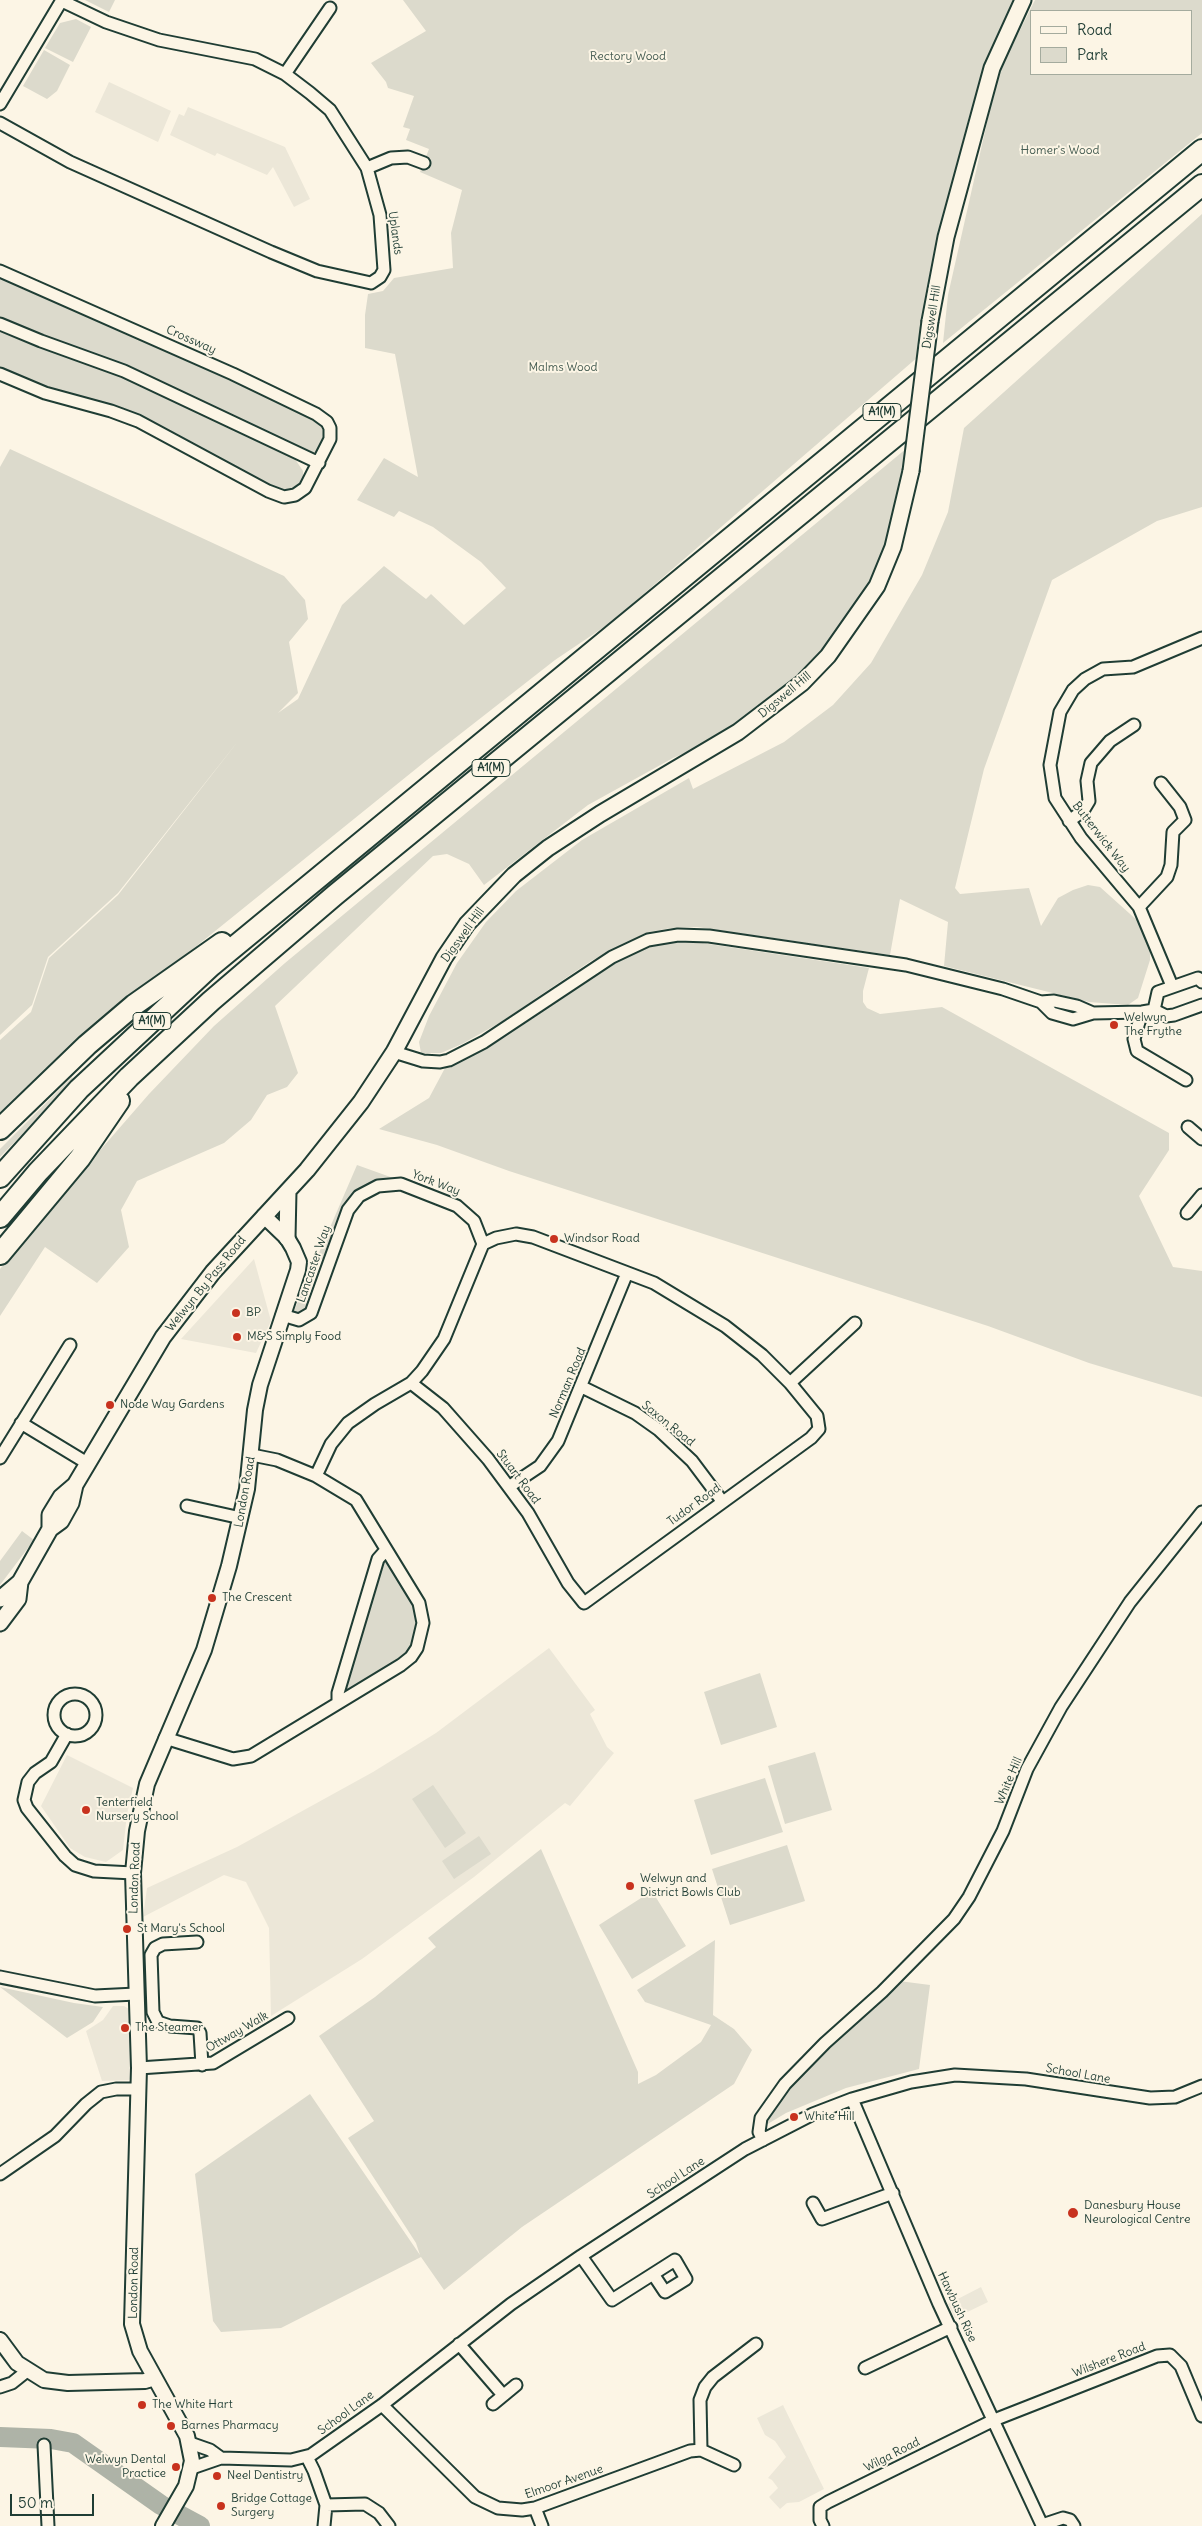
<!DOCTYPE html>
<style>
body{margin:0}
#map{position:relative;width:1202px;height:2526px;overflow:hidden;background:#fcf5e5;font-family:Delius,sans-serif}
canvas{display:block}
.legend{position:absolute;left:1030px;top:10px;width:162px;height:65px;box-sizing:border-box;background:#fcf5e5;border:1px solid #a4ab9e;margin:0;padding:6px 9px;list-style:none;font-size:15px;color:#1f3d34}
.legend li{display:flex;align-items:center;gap:10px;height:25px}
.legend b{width:25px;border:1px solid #a4ab9e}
.scale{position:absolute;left:10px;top:2494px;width:84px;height:22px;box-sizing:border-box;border:2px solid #1f3d34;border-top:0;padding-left:6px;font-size:15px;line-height:18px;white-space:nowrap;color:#1f3d34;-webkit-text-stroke:4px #fcf5e5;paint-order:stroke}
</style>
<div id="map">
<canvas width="1202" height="2526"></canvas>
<ul class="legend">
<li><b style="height:6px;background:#fcf5e5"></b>Road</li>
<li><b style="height:14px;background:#dcdacc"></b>Park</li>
</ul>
<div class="scale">50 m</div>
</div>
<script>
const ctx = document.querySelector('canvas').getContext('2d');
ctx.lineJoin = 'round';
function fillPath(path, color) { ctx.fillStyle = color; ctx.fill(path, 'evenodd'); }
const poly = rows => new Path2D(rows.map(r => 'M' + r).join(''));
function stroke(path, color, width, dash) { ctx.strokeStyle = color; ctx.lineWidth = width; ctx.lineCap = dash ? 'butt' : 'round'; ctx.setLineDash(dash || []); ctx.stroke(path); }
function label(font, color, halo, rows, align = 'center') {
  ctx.font = font + ' Delius,sans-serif'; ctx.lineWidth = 4; ctx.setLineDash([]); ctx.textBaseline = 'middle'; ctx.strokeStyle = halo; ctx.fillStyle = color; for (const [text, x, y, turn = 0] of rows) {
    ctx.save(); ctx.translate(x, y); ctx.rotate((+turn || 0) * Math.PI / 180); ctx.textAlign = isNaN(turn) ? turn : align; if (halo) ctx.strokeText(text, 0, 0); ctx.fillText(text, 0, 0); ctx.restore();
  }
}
fillPath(poly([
 [109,82,171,111,158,142,95,112],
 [188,107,285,147,310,199,294,207,273,167,267,175,217,153,215,156,170,135,179,114,184,116],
 [254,1259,271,1321,256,1353,181,1339],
 [549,1648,595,1710,590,1714,607,1747,614,1753,570,1806,565,1803,474,1877,362,1959,271,2016,269,1928,246,1882,224,1875,143,1917,147,1888,237,1847,373,1772,436,1733],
 [67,1755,133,1788,127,1814,123,1850,106,1862,85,1857,70,1848,41,1806],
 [113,2006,124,2006,129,2009,133,2075,129,2080,102,2081,86,2031,103,2020],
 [981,2287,988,2302,955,2318,948,2304],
 [783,2405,824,2489,799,2502,787,2503,780,2509,769,2497,778,2488,772,2480,768,2478,786,2457,775,2441,765,2435,757,2418]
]), '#ece7d8');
fillPath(poly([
 [85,0,115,0,109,12],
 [403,0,1018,0,970,113,936,244,919,356,610,623,555,660,427,760,100,1024,0,1123,0,1040,31,1012,49,958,118,895,239,740,118,893,48,957,32,1005,0,1035,0,467,10,449,284,576,305,600,308,619,289,642,298,693,278,713,298,699,342,605,384,566,426,599,431,594,464,625,506,588,481,562,433,527,399,511,394,517,357,500,384,458,418,477,395,354,365,348,365,315,368,294,383,291,394,278,453,268,451,233,462,190,420,172,429,149,406,140,410,129,403,127,414,96,388,88,386,82,371,63,426,31],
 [1035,0,1202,0,1202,133,943,343,948,295,998,74],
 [1191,11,1191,74,1031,74,1031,11],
 [76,19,91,27,73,62,45,48,60,23],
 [44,50,70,65,57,91,47,99,23,86],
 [1202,214,1202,507,1157,521,1052,580,984,769,955,888,960,894,1029,888,1041,926,1058,898,1073,890,1088,885,1100,887,1139,922,1150,949,1150,960,1138,998,1128,1005,1089,1002,944,966,948,922,900,899,890,955,697,927,671,928,649,932,591,961,501,1022,462,1044,441,1053,421,1053,419,1042,429,1016,457,963,486,922,516,891,582,840,689,778,693,789,784,742,833,705,871,663,922,575,948,512,964,428],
 [0,278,315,418,322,423,326,434,322,448,316,452,304,453,0,319],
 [0,328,124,376,295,459,303,471,303,481,300,488,288,493,274,490,177,434,115,407,47,388,0,369],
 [907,448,906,473,886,549,870,584,846,621,820,654,792,681,710,742,673,758,588,805,484,885,469,864,447,854,433,856,275,1006,298,1073,287,1087,267,1095,251,1120,224,1143,137,1181,121,1210,129,1247,97,1283,45,1247,0,1316,0,1269,56,1201,149,1094,214,1026,285,963],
 [675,942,702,943,869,968,863,991,863,1002,867,1008,880,1014,942,1007,1169,1133,1169,1150,1139,1196,1173,1267,1202,1271,1202,1397,1089,1363,988,1326,509,1171,437,1145,379,1129,429,1098,445,1068,477,1054,507,1036,585,982,626,957,650,947],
 [72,1077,74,1081,0,1157,0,1149],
 [357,1165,396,1179,378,1181,365,1186,326,1257,320,1260,307,1300,311,1304,303,1313,293,1313],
 [22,1531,34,1540,0,1585,0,1561],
 [384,1562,388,1563,415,1604,417,1625,412,1646,405,1655,392,1664,344,1693,381,1563],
 [760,1673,777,1727,721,1745,704,1692],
 [815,1752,832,1810,785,1824,768,1766],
 [765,1778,783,1832,711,1855,694,1800],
 [433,1785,466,1833,445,1848,412,1799],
 [479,1836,491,1854,454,1879,442,1861],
 [787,1845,805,1901,730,1925,712,1869],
 [541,1849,638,2072,638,2084,656,2075,701,2042,711,2025,645,2002,637,1990,715,1940,713,2015,734,2029,752,2050,734,2084,522,2227,444,2290,421,2257,281,2328,221,2332,213,2321,195,2174,310,2094,420,2255,416,2243,348,2138,374,2121,319,2036,375,1997,436,1947,428,1938],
 [652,1891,686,1946,632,1979,599,1925],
 [899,1981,930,1985,919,2069,846,2088,786,2113,766,2125,765,2120,788,2085],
 [0,1987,74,2003,103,2007,93,2022,67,2038]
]), '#dcdacc');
stroke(poly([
 [0,2437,51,2439,73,2443,161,2505,200,2526]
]), '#aeb3a7', 20);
const minor = poly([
 [285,74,330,8],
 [0,104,62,0],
 [0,123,70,162,271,252,317,271,371,283,380,277,384,270,380,215,367,168,330,110,310,93,285,74,255,59,159,40,106,22,62,1],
 [367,168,391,158,408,157,424,163],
 [0,271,233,374,316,414,327,422,330,428,330,439,305,488,295,495,284,497,268,491,138,421,111,411,45,393,0,374],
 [0,324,41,341,124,371,319,463],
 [1069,821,1083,811,1089,801,1087,781,1091,763,1110,741,1134,725],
 [1139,907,1167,877,1171,865,1173,832,1185,820,1180,807,1161,783],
 [1172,986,1139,907,1081,838,1055,798,1050,765,1060,712,1073,690,1085,679,1103,669,1133,667,1202,638],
 [1041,1002,1052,1013,1073,1019,1093,1013,1142,1012,1154,1010,1166,1016,1174,1015,1202,1005],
 [1154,1010,1158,992,1198,978,1202,982],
 [1142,1012,1134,1039,1137,1051,1186,1080],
 [394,1052,423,1061,440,1062,449,1060,484,1042,612,957,648,940,678,935,709,936,906,965,1003,989,1041,1002,1054,1001,1077,1006,1093,1013],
 [1188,1127,1202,1139],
 [1187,1213,1202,1195],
 [282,1315,299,1320,311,1313,348,1210,359,1196,378,1186,401,1184,457,1206,474,1221,483,1244],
 [790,1383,855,1323],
 [582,1387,635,1413,659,1430,692,1461,722,1501],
 [21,1423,87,1463],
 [0,1458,70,1345],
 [316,1476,331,1444,348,1423,375,1404,411,1383,422,1371,444,1339,483,1244,496,1238,516,1234,533,1237,654,1283,725,1326,762,1355,790,1383,817,1416,819,1429,811,1438,584,1603,568,1583,528,1513,488,1459,443,1408,411,1383],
 [510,1486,540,1466,558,1441,627,1273],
 [187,1506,241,1518],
 '54 1715a21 21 0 1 1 42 0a21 21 0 1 1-42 0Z',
 [338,1702,338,1693,378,1559,386,1550],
 [67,1734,51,1762,35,1773,28,1782,24,1800,27,1808,65,1856,75,1865,94,1871,133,1873],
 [165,1738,233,1759,251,1756,401,1665,411,1657,417,1648,423,1623,419,1603,356,1500,316,1476,277,1460,252,1455],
 [197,1942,163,1944,155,1948,151,1955,153,2012,158,2022,170,2026,197,2028,200,2033,202,2065],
 [0,1977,95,1996,136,1994],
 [139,2068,213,2063,288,2018],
 [852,2099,939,2304,1042,2525,1063,2518,1070,2520,1074,2526],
 [763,2140,759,2132,761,2118,785,2084,825,2043,882,1992,954,1919,969,1897,1003,1831,1027,1769,1061,1707,1130,1602,1202,1512],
 [0,2174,55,2136,86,2104,101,2092,116,2089,139,2089],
 [813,2203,822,2219,893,2193],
 [581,2256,612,2300,653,2274,675,2260,686,2279,665,2292,653,2274],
 [459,2344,503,2395],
 [865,2368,951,2327],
 [0,2387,12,2383,27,2371],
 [493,2404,516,2385],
 [382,2405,475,2497,498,2508,522,2510,535,2508,690,2451,701,2450,734,2465],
 [190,2443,210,2450,221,2458],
 [44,2445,48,2526],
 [701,2450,700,2400,705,2387,713,2377,756,2344],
 [307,2457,314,2471,326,2505,324,2526],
 [192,2468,221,2458,291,2460,311,2455,382,2405,511,2304,581,2256,745,2149,813,2114,852,2099,911,2082,955,2075,1026,2079,1150,2098,1175,2097,1202,2086],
 [326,2505,365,2504,379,2513,389,2526],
 [535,2508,542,2526],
 [823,2526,820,2520,820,2507,828,2502,994,2420,1157,2356,1170,2355,1181,2366,1202,2416]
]);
const tertiary = poly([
 [0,2340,17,2363,44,2380,68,2383,145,2381,155,2378],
 [163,2526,186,2486,192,2461,187,2436,140,2351,132,2324,139,2068,133,1873,137,1831,147,1784,204,1650,229,1566,247,1489,255,1410,260,1385,298,1270,299,1262,293,1248,287,1238,264,1216]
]);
const secondary = poly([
 [930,321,946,237,992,68,1023,0],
 [287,1238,288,1191],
 [50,1529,61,1521,71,1503,75,1485,163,1337,213,1272,307,1170,361,1102,394,1052,444,958,467,924,514,875,548,848,600,814,738,732,802,683,828,656,877,586,893,547,911,471],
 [0,1599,20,1582],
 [0,1623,18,1599,20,1582,50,1529,50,1515,61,1497,75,1485]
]);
const motorway = poly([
 [0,1129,87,1045,134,1005,222,943],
 [0,1177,79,1089,211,966,1202,150],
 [0,1217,38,1172,129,1077,211,1001,335,895,1202,185],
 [0,1254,80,1158,119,1101]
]);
stroke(minor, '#1f3d34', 15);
stroke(tertiary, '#1f3d34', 18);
stroke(secondary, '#1f3d34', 19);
stroke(motorway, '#1f3d34', 24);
stroke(minor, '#fcf5e5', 11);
stroke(tertiary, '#fcf5e5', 14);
stroke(secondary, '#fcf5e5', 15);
stroke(motorway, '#fcf5e5', 20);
const secondaryBridge = poly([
 [911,471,930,321]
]);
stroke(secondaryBridge, '#1f3d34', 19, []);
stroke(secondaryBridge, '#fcf5e5', 15);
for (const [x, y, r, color] of [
 [1114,1025,5,"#c8321e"],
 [554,1239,5,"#c8321e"],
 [236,1313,5,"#c8321e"],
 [237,1337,5,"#c8321e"],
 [110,1405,5,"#c8321e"],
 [212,1598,5,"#c8321e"],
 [86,1810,5,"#c8321e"],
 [630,1886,5,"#c8321e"],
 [127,1929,5,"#c8321e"],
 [125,2028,5,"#c8321e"],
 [794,2117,5,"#c8321e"],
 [1073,2213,6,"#c8321e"],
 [142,2405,5,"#c8321e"],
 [171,2426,5,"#c8321e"],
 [176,2467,5,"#c8321e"],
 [217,2476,5,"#c8321e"],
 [221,2506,5,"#c8321e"]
]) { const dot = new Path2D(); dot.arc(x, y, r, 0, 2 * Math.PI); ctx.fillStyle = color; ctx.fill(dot); stroke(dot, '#fcf5e5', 2); }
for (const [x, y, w] of [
 [882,412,38],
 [491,768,38],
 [152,1021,38]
]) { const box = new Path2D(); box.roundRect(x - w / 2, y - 8.5, w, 17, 4); ctx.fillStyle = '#fcf5e5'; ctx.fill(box); stroke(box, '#1f3d34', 1); }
label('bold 11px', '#1f3d34', null, [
 ["A1(M)",882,412],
 ["A1(M)",491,768],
 ["A1(M)",152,1021]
]);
label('12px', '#455c52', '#fcf5e5', [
 ["Rectory Wood",628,57],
 ["Homer's Wood",1060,151],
 ["Malms Wood",563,368]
]);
label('12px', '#1f3d34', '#fcf5e5', [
 ["Uplands",395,233,82],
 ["Digswell Hill",932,317,-81],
 ["Crossway",191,340,24],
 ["Digswell Hill",785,695,-40],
 ["Butterwick Way",1101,837,52],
 ["Digswell Hill",463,935,-54],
 ["York Way",436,1183,21],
 ["Lancaster Way",314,1264,-71],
 ["Welwyn By Pass Road",206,1284,-51],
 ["Norman Road",568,1383,-67],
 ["Saxon Road",668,1424,39],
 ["Stuart Road",518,1477,53],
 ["London Road",245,1492,-80],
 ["Tudor Road",694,1505,-36],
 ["White Hill",1009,1781,-67],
 ["London Road",135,1878,-88],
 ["Ottway Walk",237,2032,-30],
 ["School Lane",1078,2074,10],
 ["School Lane",676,2178,-33],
 ["London Road",134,2283,-89],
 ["Hawbush Rise",957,2307,65],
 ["Wilshere Road",1109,2360,-21],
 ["School Lane",346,2413,-36],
 ["Wilga Road",892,2455,-27],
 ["Elmoor Avenue",564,2482,-19]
]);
label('12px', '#1f3d34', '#fcf5e5', [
 ["Welwyn",1124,1018],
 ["The Frythe",1124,1032],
 ["Windsor Road",564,1239],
 ["BP",246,1313],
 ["M&S Simply Food",247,1337],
 ["Node Way Gardens",120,1405],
 ["The Crescent",222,1598],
 ["Tenterfield",96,1803],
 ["Nursery School",96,1817],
 ["Welwyn and",640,1879],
 ["District Bowls Club",640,1893],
 ["St Mary's School",137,1929],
 ["The Steamer",135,2028],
 ["White Hill",804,2117],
 ["Danesbury House",1084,2206],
 ["Neurological Centre",1084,2220],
 ["The White Hart",152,2405],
 ["Barnes Pharmacy",181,2426],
 ["Welwyn Dental",166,2460,"right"],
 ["Practice",166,2474,"right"],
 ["Neel Dentistry",227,2476],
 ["Bridge Cottage",231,2499],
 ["Surgery",231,2513]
], 'left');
</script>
